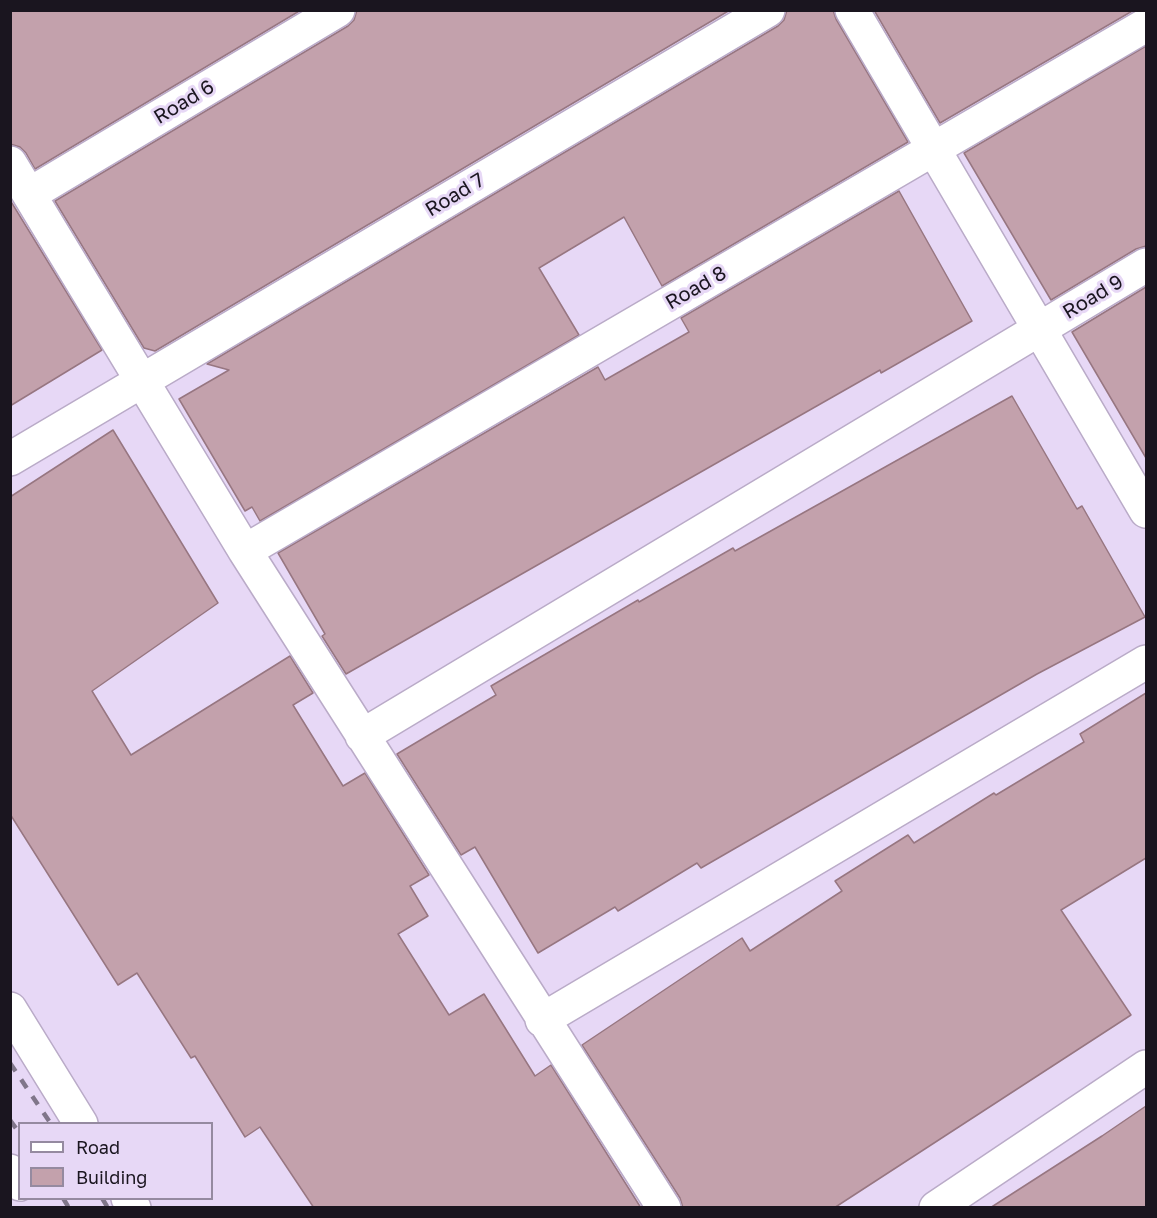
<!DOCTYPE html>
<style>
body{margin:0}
#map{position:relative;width:1157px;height:1218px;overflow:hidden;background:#e7d8f6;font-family:"Golos Text",sans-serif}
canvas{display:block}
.frame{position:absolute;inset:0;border:12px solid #1a151f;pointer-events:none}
.legend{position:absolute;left:18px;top:1122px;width:195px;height:78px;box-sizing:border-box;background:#e7d8f6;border:2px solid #958aa0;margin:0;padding:8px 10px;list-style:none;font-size:18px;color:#1a151f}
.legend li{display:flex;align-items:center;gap:12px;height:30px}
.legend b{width:30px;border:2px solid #958aa0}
</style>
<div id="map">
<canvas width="1157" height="1218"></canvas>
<div class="frame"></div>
<ul class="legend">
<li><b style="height:8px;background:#fff"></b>Road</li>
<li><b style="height:16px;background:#c3a1ac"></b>Building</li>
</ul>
</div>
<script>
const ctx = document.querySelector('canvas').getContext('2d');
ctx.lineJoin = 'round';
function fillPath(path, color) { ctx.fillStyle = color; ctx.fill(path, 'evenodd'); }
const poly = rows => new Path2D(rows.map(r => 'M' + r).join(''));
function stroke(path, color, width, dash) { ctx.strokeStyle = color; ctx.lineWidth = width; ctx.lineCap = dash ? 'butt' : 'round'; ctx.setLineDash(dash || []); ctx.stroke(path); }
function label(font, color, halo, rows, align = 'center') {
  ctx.font = font + ' "Golos Text",sans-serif'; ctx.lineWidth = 6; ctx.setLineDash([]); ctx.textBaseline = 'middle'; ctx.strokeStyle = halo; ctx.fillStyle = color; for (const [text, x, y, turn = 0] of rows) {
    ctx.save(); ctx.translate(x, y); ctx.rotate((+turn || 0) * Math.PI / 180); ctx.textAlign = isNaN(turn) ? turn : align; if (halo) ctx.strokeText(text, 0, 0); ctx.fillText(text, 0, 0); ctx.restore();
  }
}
const building = poly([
 [10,10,301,10,35,169,26,153,20,147,10,144,10,10],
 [357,10,730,10,155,351,144,348,55,201,348,26,354,20,357,10],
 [787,10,833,10,836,19,908,142,662,286,624,217,539,268,579,335,260,521,252,507,245,511,179,399,229,370,207,364,778,26,784,20,787,10],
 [874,10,1134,10,940,123,874,10],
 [1146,46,1146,246,1136,249,1051,300,964,153,1146,46],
 [899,191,972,321,881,373,880,370,346,674,322,636,325,634,278,553,598,367,605,380,689,332,681,318,899,191],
 [10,200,102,350,10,406,10,200],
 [1146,287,1146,458,1072,332,1146,287],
 [1012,396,1077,509,1082,506,1145,617,1037,674,701,868,697,863,618,911,615,907,538,953,475,847,461,855,397,754,496,695,491,686,638,600,639,602,733,548,735,551,1012,396],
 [113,430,218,603,92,691,131,755,290,656,313,693,293,705,343,786,365,773,429,875,410,886,428,916,398,934,449,1015,484,994,535,1076,551,1065,641,1208,314,1208,260,1127,245,1137,195,1056,191,1058,137,973,118,985,10,814,10,497,113,430],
 [1146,693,1146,858,1061,910,1131,1015,834,1208,683,1208,680,1198,582,1045,742,938,750,951,842,891,835,881,908,835,914,843,994,793,996,795,1084,742,1080,734,1146,693],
 [1146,1106,1146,1208,990,1208,1102,1136,1146,1106]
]);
fillPath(building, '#c3a1ac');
stroke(building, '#977681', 1.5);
const minor = poly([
 [852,10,1146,511],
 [10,163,245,551,664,1208],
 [30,194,338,10],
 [10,459,768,10],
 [245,551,1146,25],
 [362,736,1146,265],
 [542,1020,1146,662],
 [936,1208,1146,1067]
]);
const primary = poly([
 [10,1009,81,1124],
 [10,1171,20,1184],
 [128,1198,134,1208]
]);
stroke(minor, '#baabc8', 36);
stroke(primary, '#baabc8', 36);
stroke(minor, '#fff', 33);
stroke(primary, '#fff', 33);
stroke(poly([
 [10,1063,51,1124],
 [10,1120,20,1134],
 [63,1198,69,1208],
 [102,1198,108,1208]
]), '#80768a', 4.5, [10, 10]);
label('20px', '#1a151f', '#e7d8f6', [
 ["Road 6",184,102,-31],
 ["Road 7",455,195,-31],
 ["Road 8",696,288,-30],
 ["Road 9",1093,297,-31]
]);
</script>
